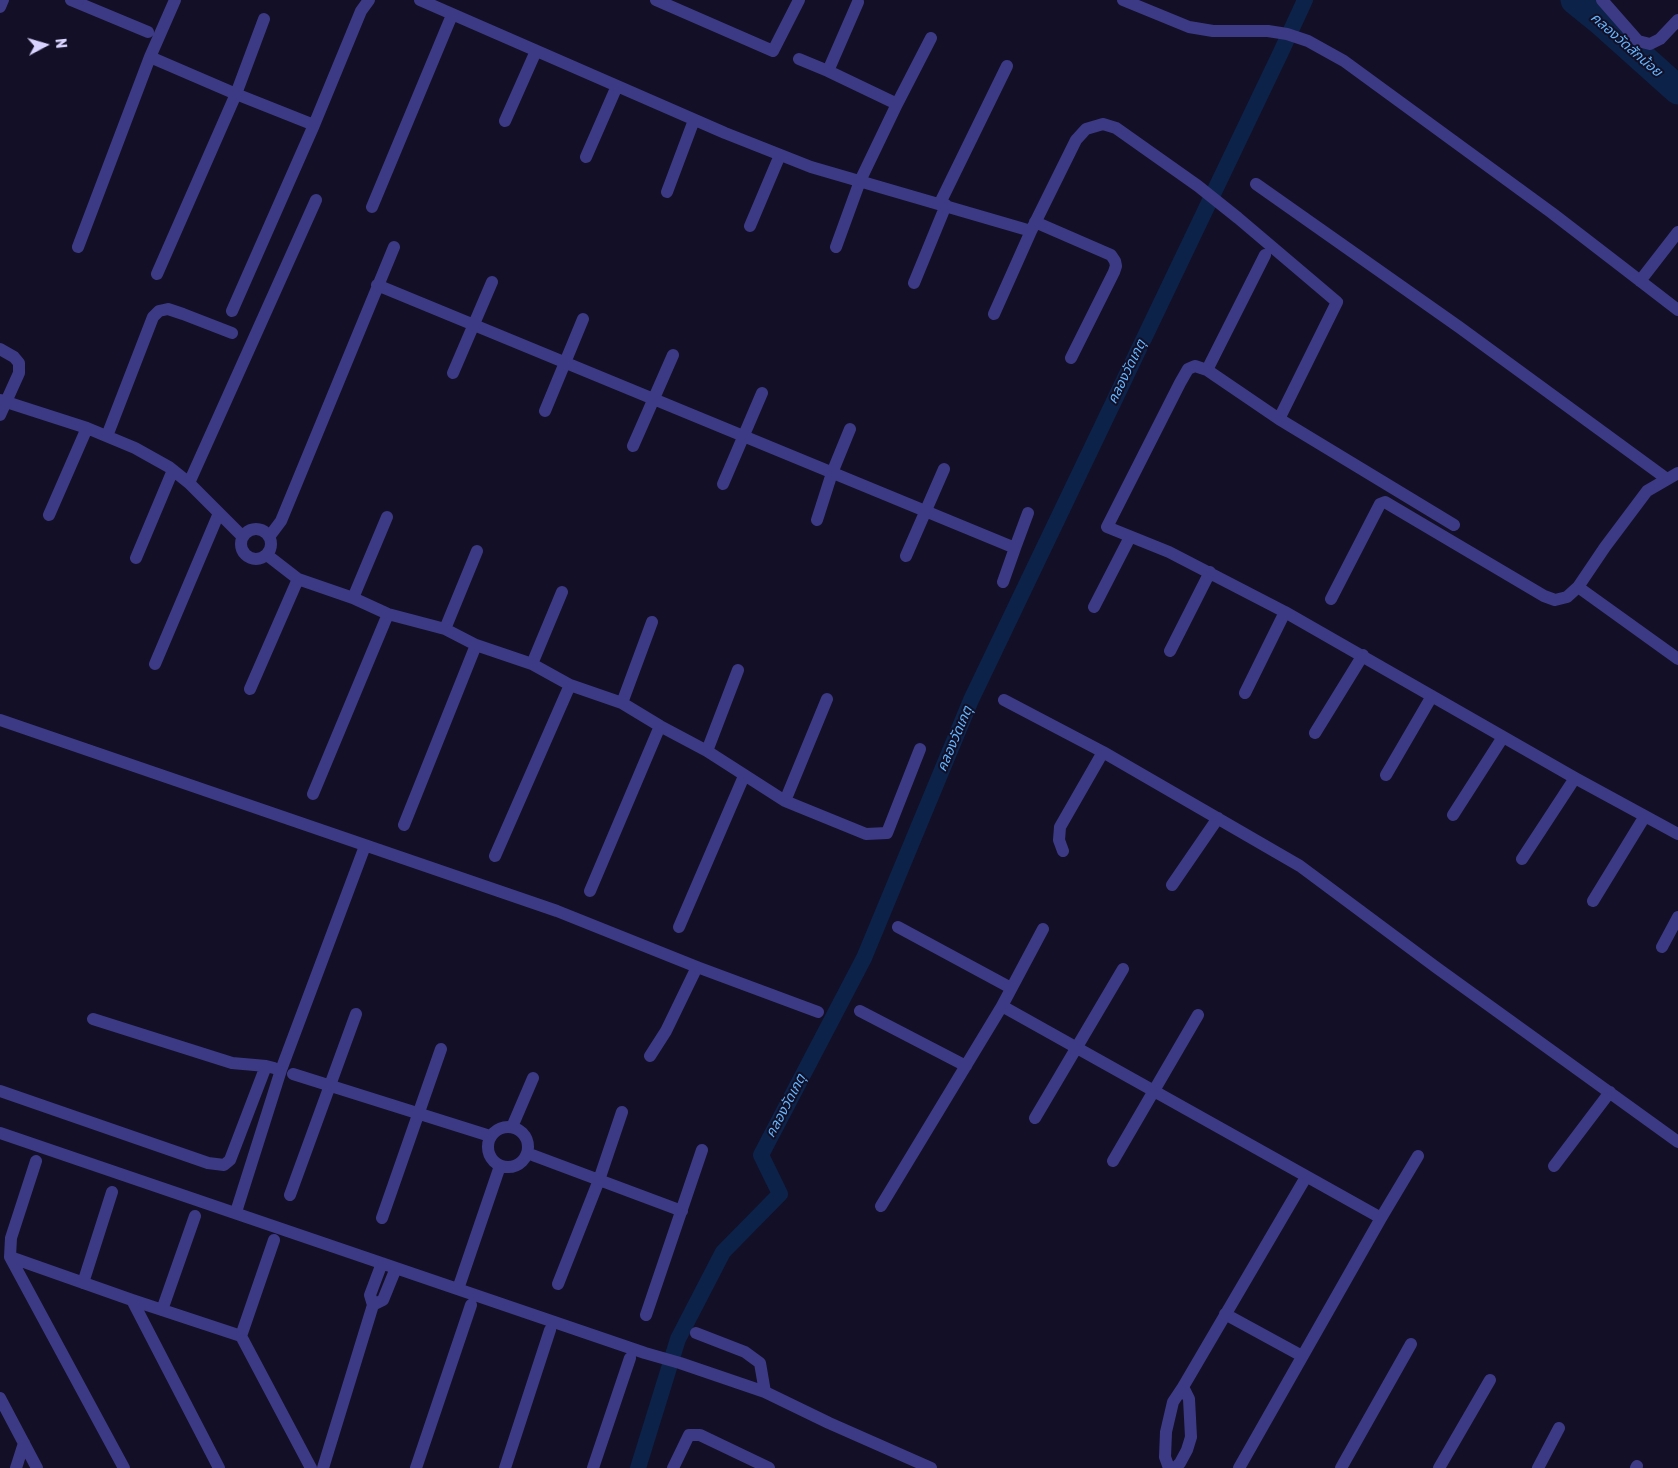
<!DOCTYPE html>
<meta charset="utf-8">
<style>
body{margin:0}
#map{position:relative;width:1678px;height:1468px;overflow:hidden;background:#130f26;font-family:Rubik,sans-serif}
canvas{display:block}
.north{position:absolute;left:20px;top:20px;width:50px;height:50px;-webkit-text-stroke:4px #130f26;paint-order:stroke;rotate:84deg;font-size:14px;font-weight:700;line-height:20px;text-align:center;color:#d9d4ff}
.north::after{content:'';display:block;margin:auto;width:18px;height:22px;background:#d9d4ff;clip-path:polygon(50% 0,100% 100%,50% 72%,0 100%)}
</style>
<div id="map">
<canvas width="1678" height="1468"></canvas>
<div class="north">N</div>
</div>
<script>
const ctx = document.querySelector('canvas').getContext('2d');
ctx.lineJoin = 'round';
const poly = rows => new Path2D(rows.map(r => 'M' + r).join(''));
function stroke(path, color, width, dash) { ctx.strokeStyle = color; ctx.lineWidth = width; ctx.lineCap = dash ? 'butt' : 'round'; ctx.setLineDash(dash || []); ctx.stroke(path); }
function label(font, color, halo, rows, align = 'center') {
  ctx.font = font + ' Rubik,"Noto Sans Thai",sans-serif'; ctx.lineWidth = 4; ctx.setLineDash([]); ctx.textBaseline = 'middle'; ctx.strokeStyle = halo; ctx.fillStyle = color; for (const [text, x, y, turn = 0] of rows) {
    ctx.save(); ctx.translate(x, y); ctx.rotate((+turn || 0) * Math.PI / 180); ctx.textAlign = isNaN(turn) ? turn : align; if (halo) ctx.strokeText(text, 0, 0); ctx.fillText(text, 0, 0); ctx.restore();
  }
}
stroke(poly([
 [638,1468,678,1339,723,1252,780,1194,761,1155,864,958,971,700,1281,52,1305,0]
]), '#0c2248', 16);
stroke(poly([
 [1575,0,1601,21,1678,90]
]), '#0c2248', 29);
stroke(poly([
 [71,0,148,32],
 [175,0,150,57,236,94,314,125],
 [420,0,725,133,811,167,1031,231,1076,140,1086,129,1103,124,1116,128,1198,186,1238,218,1337,302,1279,419],
 [656,0,773,51,799,0],
 [1123,0,1189,27,1213,31,1268,31,1287,34,1308,41,1344,61,1552,213,1678,310],
 [1602,0,1638,41,1650,44,1660,39,1678,20],
 [0,7,3,0],
 [799,59,828,71,897,104,860,181,836,247],
 [828,71,858,2],
 [897,104,931,38],
 [505,121,536,51],
 [586,157,617,86],
 [1256,184,1459,327,1667,479],
 [667,192,694,120],
 [940,203,1007,66],
 [372,207,452,15],
 [1035,222,1111,255,1115,261,1116,266,1114,272,1071,358],
 [750,226,780,155],
 [78,247,150,57],
 [157,274,236,94,264,19],
 [1640,281,1678,232],
 [914,283,946,205],
 [377,285,1015,548,1003,582],
 [232,311,314,125,361,11,369,0],
 [994,314,1031,231],
 [0,349,14,357,19,363,19,373,0,415],
 [1207,370,1265,255],
 [453,373,492,282],
 [0,400,87,428,135,448,169,467,189,483,243,537],
 [545,411,583,319],
 [107,436,153,317,159,311,168,309,183,314,232,333],
 [633,446,673,355],
 [189,483,316,200],
 [723,484,762,393],
 [49,515,87,428],
 [817,520,832,473,850,429],
 [1454,525,1279,419,1207,370,1195,366,1188,369,1180,383,1107,527,1169,552,1285,612,1575,778,1678,834],
 '241 544a15 15 0 1 1 30 0a15 15 0 1 1-30 0Z',
 [269,537,281,521,394,247],
 [1015,548,1028,513],
 [267,555,298,579,353,598,388,614,445,629,476,645],
 [906,556,944,469],
 [136,558,173,470],
 [1578,587,1678,659],
 [353,598,387,517],
 [1331,599,1380,504,1385,502,1544,596,1555,600,1567,597,1578,587,1605,547,1647,491,1678,473],
 [1094,607,1130,537],
 [445,629,477,551],
 [1170,651,1210,572],
 [155,664,219,513],
 [532,664,562,592],
 [250,689,298,579],
 [1245,693,1285,612],
 [1004,700,1103,752,1300,866,1437,968,1678,1142],
 [622,703,652,622],
 [0,720,557,911,697,967,818,1012],
 [1315,733,1363,655],
 [707,751,738,670],
 [1386,775,1432,696],
 [313,794,388,614],
 [785,801,827,699],
 [1453,815,1503,737],
 [404,825,476,645,532,664,570,685,622,703,660,726,707,751,785,801,866,834,887,833,920,749],
 [1063,851,1059,840,1060,827,1103,752],
 [495,856,570,685],
 [1522,859,1575,778],
 [1172,885,1218,818],
 [590,891,660,726],
 [1593,901,1645,816],
 [679,927,744,776],
 [898,927,1011,988],
 [1662,947,1678,917],
 [1002,1006,1381,1218],
 [860,1011,966,1066],
 [93,1019,232,1063,266,1066,274,1068],
 [650,1056,666,1031,697,967],
 [293,1074,490,1136],
 [0,1091,208,1163,224,1165,230,1160,266,1066],
 [1035,1118,1123,969],
 [512,1127,533,1078],
 '488 1147a20 20 0 1 1 40 0a20 20 0 1 1-40 0Z',
 [0,1133,645,1353,680,1363,765,1392,829,1423,931,1468],
 [527,1153,682,1211],
 [36,1161,11,1238,10,1257,124,1468],
 [1113,1161,1198,1015],
 [1554,1166,1610,1092],
 [290,1195,356,1014],
 [881,1206,1002,1006,1043,929],
 [236,1212,281,1070,365,846],
 [382,1218,441,1049],
 [274,1240,241,1336,311,1468],
 [10,1257,132,1300,241,1336],
 [83,1283,112,1192],
 [558,1284,599,1180,622,1112],
 [458,1289,500,1166],
 [132,1300,219,1468],
 [373,1305,383,1300,396,1268],
 [162,1310,195,1216],
 [1225,1314,1302,1356],
 [646,1315,702,1150],
 [696,1333,745,1352,760,1363,765,1392],
 [1183,1387,1306,1177],
 [0,1398,37,1468],
 [16,1468,24,1443],
 [323,1468,373,1305,370,1295,382,1263],
 [416,1468,471,1305],
 [505,1468,550,1330],
 [593,1468,630,1358],
 [673,1468,689,1435,700,1435,769,1468],
 [1169,1468,1165,1457,1166,1432,1173,1402,1183,1387,1189,1399,1191,1437,1187,1450,1180,1463,1175,1468],
 [1239,1468,1381,1218,1418,1156],
 [1341,1468,1411,1344],
 [1439,1468,1490,1380],
 [1538,1468,1559,1428],
 [1636,1468,1637,1466]
]), '#3d3a85', 12);
label('italic 14px', '#62b6ff', '#130f26', [
 ["คลองวัดสักน้อย",1626,45,41],
 ["คลองวัดเกตุ",1127,372,-64],
 ["คลองวัดเกตุ",955,739,-67],
 ["คลองวัดเกตุ",786,1106,-62]
]);
</script>
